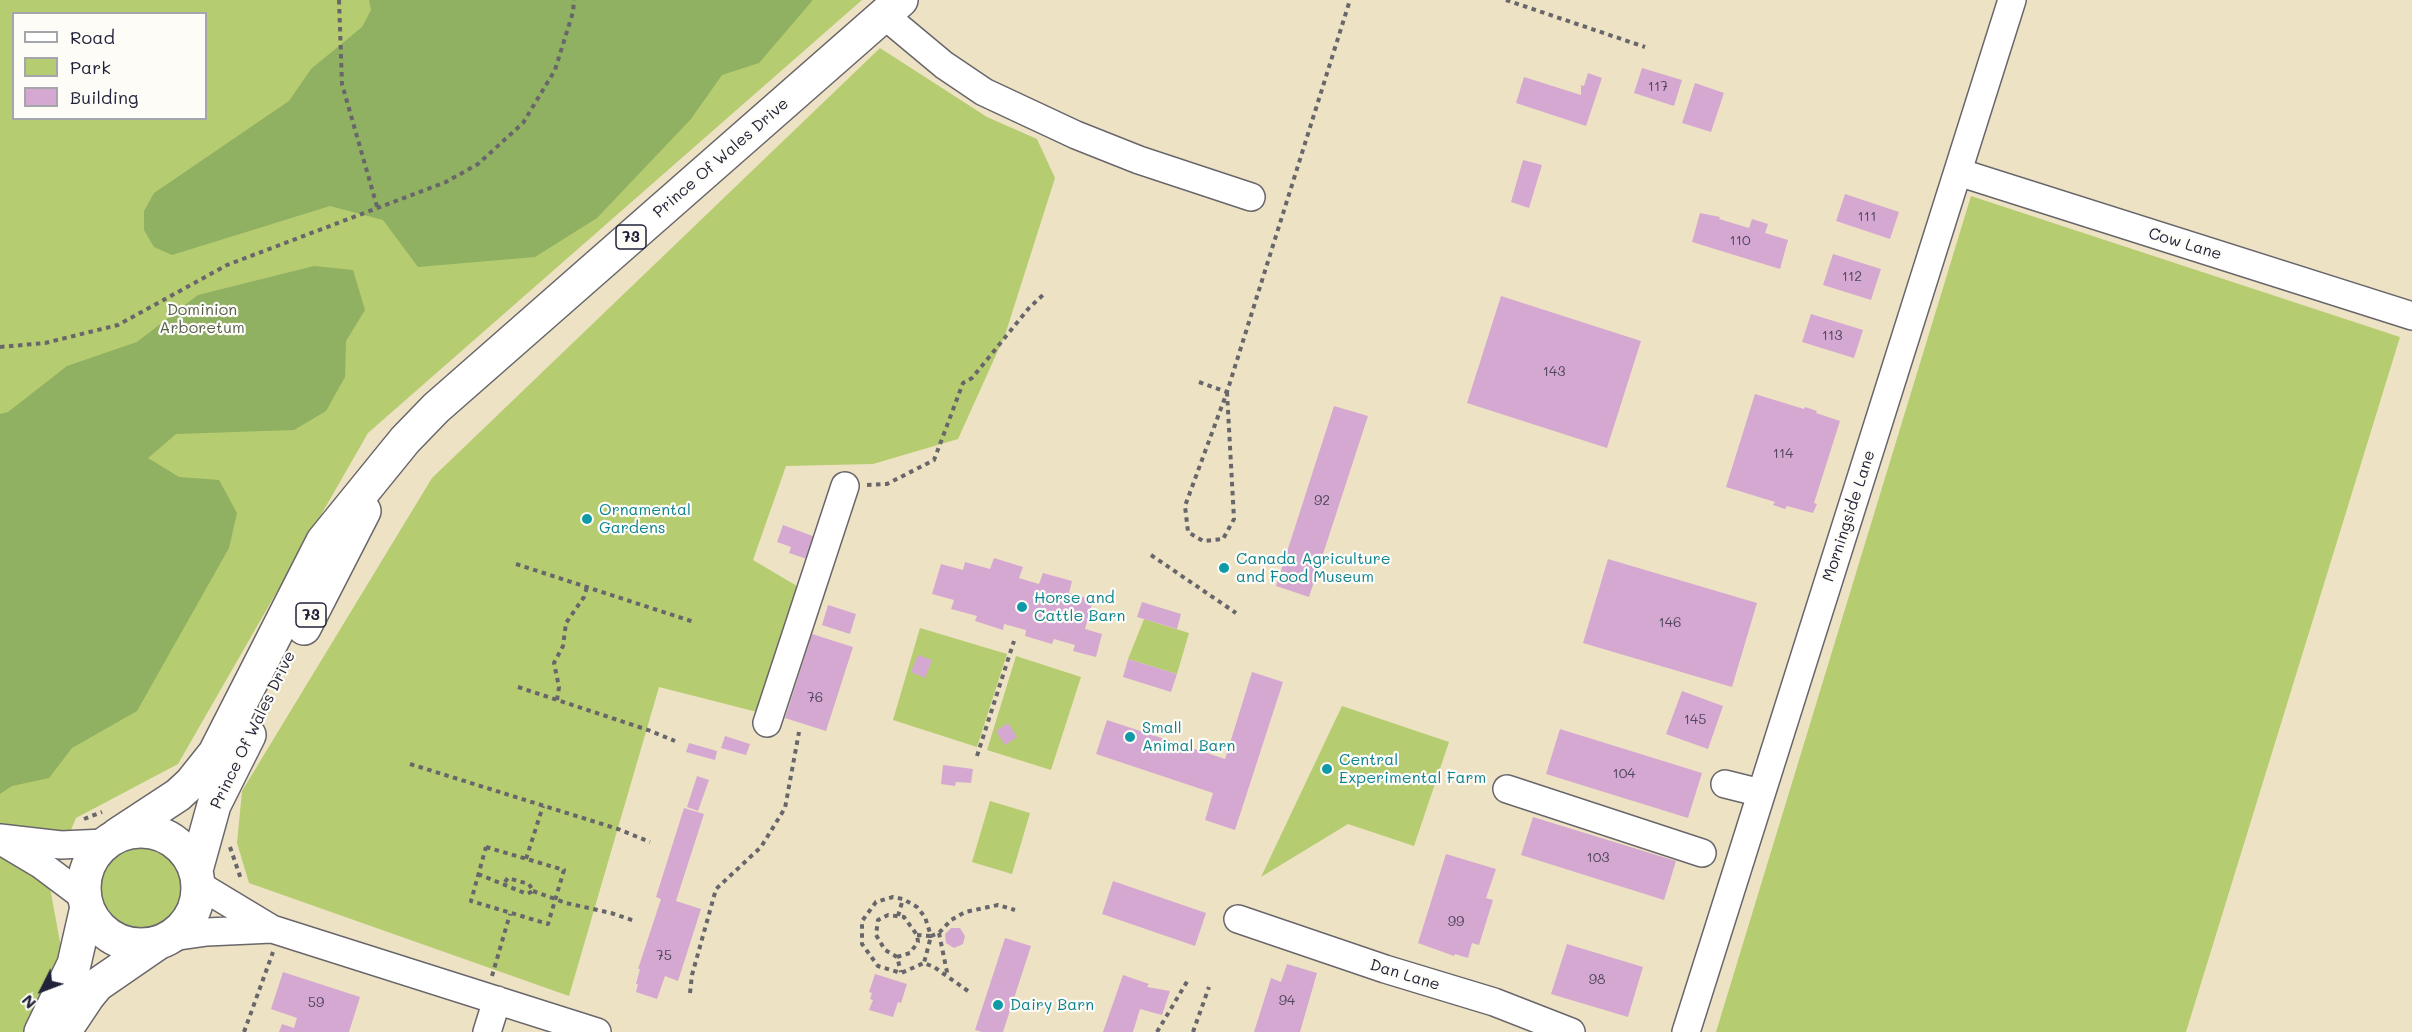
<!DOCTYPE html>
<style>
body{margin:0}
#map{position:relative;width:2412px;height:1032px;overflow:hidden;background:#ede3c4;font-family:Mali,sans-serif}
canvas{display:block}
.legend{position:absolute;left:12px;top:12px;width:195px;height:108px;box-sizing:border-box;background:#fdfcf7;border:2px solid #a5a5ac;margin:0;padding:8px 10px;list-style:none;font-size:18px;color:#22223b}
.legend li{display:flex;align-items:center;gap:12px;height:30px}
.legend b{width:30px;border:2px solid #a5a5ac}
.north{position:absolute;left:12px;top:960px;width:60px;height:60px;-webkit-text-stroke:4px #fdfcf7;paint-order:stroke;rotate:228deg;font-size:16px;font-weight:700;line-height:24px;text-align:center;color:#22223b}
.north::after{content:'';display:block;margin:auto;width:21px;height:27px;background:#22223b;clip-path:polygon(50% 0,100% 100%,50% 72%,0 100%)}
</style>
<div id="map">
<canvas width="2412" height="1032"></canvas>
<ul class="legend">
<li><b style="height:8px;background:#fff"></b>Road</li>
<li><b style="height:16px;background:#b6cc70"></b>Park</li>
<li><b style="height:16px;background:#d5a8d1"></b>Building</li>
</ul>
<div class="north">N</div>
</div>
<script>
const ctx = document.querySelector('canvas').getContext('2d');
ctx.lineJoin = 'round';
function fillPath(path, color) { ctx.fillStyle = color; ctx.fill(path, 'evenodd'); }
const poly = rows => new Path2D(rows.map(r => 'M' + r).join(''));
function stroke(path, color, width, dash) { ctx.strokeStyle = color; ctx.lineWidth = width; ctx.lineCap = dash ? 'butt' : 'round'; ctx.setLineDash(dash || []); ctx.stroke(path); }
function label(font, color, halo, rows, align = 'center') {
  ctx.font = font + ' Mali,sans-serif'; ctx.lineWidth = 4.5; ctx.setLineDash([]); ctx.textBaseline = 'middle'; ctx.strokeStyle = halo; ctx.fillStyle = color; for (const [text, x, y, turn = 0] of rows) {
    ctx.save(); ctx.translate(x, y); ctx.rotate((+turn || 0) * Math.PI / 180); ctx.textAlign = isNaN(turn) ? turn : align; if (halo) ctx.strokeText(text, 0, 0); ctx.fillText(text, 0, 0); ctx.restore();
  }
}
fillPath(poly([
 [0,0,862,0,368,433,178,764,76,818,49,882,64,964,27,1032,0,1032],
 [14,14,206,14,206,118,14,118],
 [880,48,987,117,1037,139,1055,178,1005,335,958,439,873,464,786,466,753,560,797,586,761,713,659,687,569,996,249,883,237,843,242,791,432,478],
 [1971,196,2400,337,2186,1032,1716,1032],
 [1144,619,1189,633,1177,674,1128,659],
 [920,628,1007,654,977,747,893,720],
 [1016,656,1081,677,1051,770,987,750],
 [1342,706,1449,742,1414,846,1348,824,1261,877],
 [990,801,1030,813,1012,874,972,862],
 '97 886a45 45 0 1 1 90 0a45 45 0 1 1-90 0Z'
]), '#b6cc70');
fillPath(poly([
 [369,0,812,0,812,1,759,63,722,75,691,119,597,218,535,257,418,267,383,220,330,206,172,255,154,247,144,230,144,211,154,193,289,101,311,69,362,27,371,10],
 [314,266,353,270,365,310,346,341,345,377,326,411,294,430,176,434,148,458,179,477,219,480,237,513,229,548,137,711,72,748,49,778,12,786,0,794,0,414,8,412,67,366,137,342,198,295]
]), '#90b062');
fillPath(poly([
 [1642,68,1682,80,1674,106,1634,93],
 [1588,73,1602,78,1586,126,1516,103,1524,77,1581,95,1581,85,1584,86],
 [1695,83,1724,93,1711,132,1682,123],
 [1523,160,1542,165,1529,208,1511,202],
 [1845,194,1899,212,1890,239,1836,221],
 [1700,213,1720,217,1719,219,1749,228,1752,219,1768,224,1765,233,1788,240,1780,269,1692,242],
 [1833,254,1881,269,1871,300,1823,285],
 [1501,296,1641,341,1607,448,1467,403],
 [1811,314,1863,330,1854,358,1802,342],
 [1755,394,1804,409,1805,407,1817,411,1816,413,1840,421,1814,503,1817,504,1813,513,1787,506,1785,509,1773,505,1775,502,1726,487],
 [1334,406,1368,416,1309,597,1276,586],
 [783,525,818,538,810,560,789,553,791,547,777,542],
 [994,558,1023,567,1019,578,1039,584,1043,573,1072,581,1069,593,1093,600,1085,629,1102,634,1096,657,1073,651,1075,645,1054,639,1052,644,1025,636,1026,630,1004,624,1003,630,975,621,977,616,951,609,954,600,932,594,941,564,963,570,965,562,990,569],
 [1608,559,1757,603,1732,687,1583,643],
 [1142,602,1181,614,1177,629,1137,617],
 [828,605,856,614,850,634,822,625],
 [812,634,853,647,826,731,785,718],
 [918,655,932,660,925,678,911,672],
 [1128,659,1177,674,1171,692,1123,677],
 [1252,672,1283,682,1235,830,1205,820,1213,793,1096,754,1107,720,1225,759],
 [1682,691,1723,706,1708,749,1666,734],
 [1008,723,1017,737,1005,745,996,731],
 [1560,729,1702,773,1688,818,1546,774],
 [725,736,750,744,746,755,721,748],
 [689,743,717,751,715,760,686,752],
 [943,765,973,769,971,783,956,782,955,786,941,784],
 [697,776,709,780,698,811,687,807],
 [684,808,704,814,676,901,701,909,678,981,665,976,657,999,636,992,638,984,636,984,640,969,638,969,661,899,656,897],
 [1533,817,1676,861,1664,900,1521,855],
 [1446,854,1496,869,1486,898,1493,900,1479,945,1472,943,1468,958,1455,954,1454,956,1418,943],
 [1113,881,1206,913,1195,946,1102,914],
 [951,928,960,928,965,936,963,944,954,948,946,943,945,934],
 [1005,938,1031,946,1003,1032,982,1032,975,1030],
 [1567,944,1643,967,1628,1017,1551,994],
 [1287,964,1317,973,1300,1032,1254,1032,1271,978,1281,982],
 [283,972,360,997,349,1032,279,1032,282,1024,294,1028,297,1018,271,1009],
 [875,974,907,984,901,1003,898,1002,893,1017,869,1010,873,1000,870,999,872,993,869,992],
 [1123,975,1149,984,1147,987,1170,991,1162,1015,1140,1009,1133,1032,1103,1032]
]), '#d5a8d1');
const minor = poly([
 [884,15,944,65,984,92,1076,135,1139,160,1251,197],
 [1958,172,2412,316],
 [767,723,845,486],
 [1725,784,1761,793],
 [1507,789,1702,853],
 [0,838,61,845,105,843],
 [1,841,40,864,84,897],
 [199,885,272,929,597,1032],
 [1238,919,1385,969,1494,1002,1571,1032],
 [172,937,207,932,272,929],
 [487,1032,497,1000],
 [1686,1032,2012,0]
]);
const major = poly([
 [304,628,364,511],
 '84 888a57 57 0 1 1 114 0a57 57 0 1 1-114 0Z',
 [117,835,178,795,191,783,215,753,323,541,405,440,436,408,901,0],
 [196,870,214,805,249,735],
 [41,1032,74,964,87,907],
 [64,1032,88,996,97,985,158,943]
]);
stroke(minor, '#69666b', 30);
stroke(major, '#69666b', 36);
stroke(poly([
 [339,0,342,84,378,210],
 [1506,0,1645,47],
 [0,347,45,343,118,325,227,265,446,182,478,164,523,123,555,70,573,12,574,0],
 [1199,382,1227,392],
 [1227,392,1234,519,1223,539,1203,541,1188,532,1185,506,1227,392,1350,0],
 [867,485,887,484,934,460,963,383,972,378,1029,308,1045,293],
 [1151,555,1236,613],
 [516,564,694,622],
 [518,687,648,730,675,741],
 [557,700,559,687,554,663,563,646,566,623,584,597,587,587],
 [977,756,1014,641],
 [410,764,618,829,650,842],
 [84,819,102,812],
 [230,847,241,879],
 [486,847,564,870,548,924,471,901,486,847],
 [526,859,543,806],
 [478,874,527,894,533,891,529,884,508,878,504,883],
 [533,891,566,903,611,913,635,921],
 [898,916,903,899],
 [939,933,948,977],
 [917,935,931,936,924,963],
 [897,957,910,953,918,942,917,935,904,917,888,915,878,920,876,935,885,950,897,957,901,972],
 [492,976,510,914],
 [968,991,934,967,924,963,901,973,878,966,862,944,862,921,876,902,893,897,903,899,917,907,925,917,931,936,939,933,951,920,965,912,998,905,1015,910],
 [690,993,692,975,716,889,761,847,785,808,799,732],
 [244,1032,273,952],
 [1157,1032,1188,980],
 [1193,1032,1209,987]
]), '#69666b', 4, [4.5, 4.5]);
stroke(minor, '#fff', 27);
stroke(major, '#fff', 33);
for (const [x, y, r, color] of [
 [587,519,6,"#0f9aa8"],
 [1224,568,6,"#0f9aa8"],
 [1022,607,6,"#0f9aa8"],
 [1130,737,6,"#0f9aa8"],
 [1327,769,6,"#0f9aa8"],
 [998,1005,6,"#0f9aa8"]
]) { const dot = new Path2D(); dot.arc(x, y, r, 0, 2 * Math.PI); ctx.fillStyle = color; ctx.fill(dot); stroke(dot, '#fdfcf7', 2); }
label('14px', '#4f4460', null, [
 ["117",1658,87],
 ["111",1867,217],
 ["110",1740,241],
 ["112",1852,277],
 ["113",1832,336],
 ["143",1554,372],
 ["114",1783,454],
 ["92",1322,501],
 ["146",1670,623],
 ["76",815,698],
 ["145",1695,720],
 ["104",1624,774],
 ["103",1598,858],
 ["99",1456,922],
 ["75",664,956],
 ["98",1597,980],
 ["94",1287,1001],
 ["59",316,1003]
]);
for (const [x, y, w] of [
 [631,237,30],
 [311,615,30]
]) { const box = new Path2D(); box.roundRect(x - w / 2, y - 12, w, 24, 4.5); ctx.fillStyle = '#fdfcf7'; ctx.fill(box); stroke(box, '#22223b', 1.5); }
label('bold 15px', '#22223b', null, [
 ["73",631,237],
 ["73",311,615]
]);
label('16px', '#22223b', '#fdfcf7', [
 ["Prince Of Wales Drive",721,158,-41],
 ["Cow Lane",2185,244,17],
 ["Morningside Lane",1849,516,-72],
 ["Prince Of Wales Drive",253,730,-64],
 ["Dan Lane",1405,975,17]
]);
label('16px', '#565e4e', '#fdfcf7', [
 ["Dominion",202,310],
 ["Arboretum",202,328]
]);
label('16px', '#0d838f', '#fdfcf7', [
 ["Ornamental",599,510],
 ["Gardens",599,528],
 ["Canada Agriculture",1236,559],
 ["and Food Museum",1236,577],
 ["Horse and",1034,598],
 ["Cattle Barn",1034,616],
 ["Small",1142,728],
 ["Animal Barn",1142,746],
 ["Central",1339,760],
 ["Experimental Farm",1339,778],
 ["Dairy Barn",1010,1005]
], 'left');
</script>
